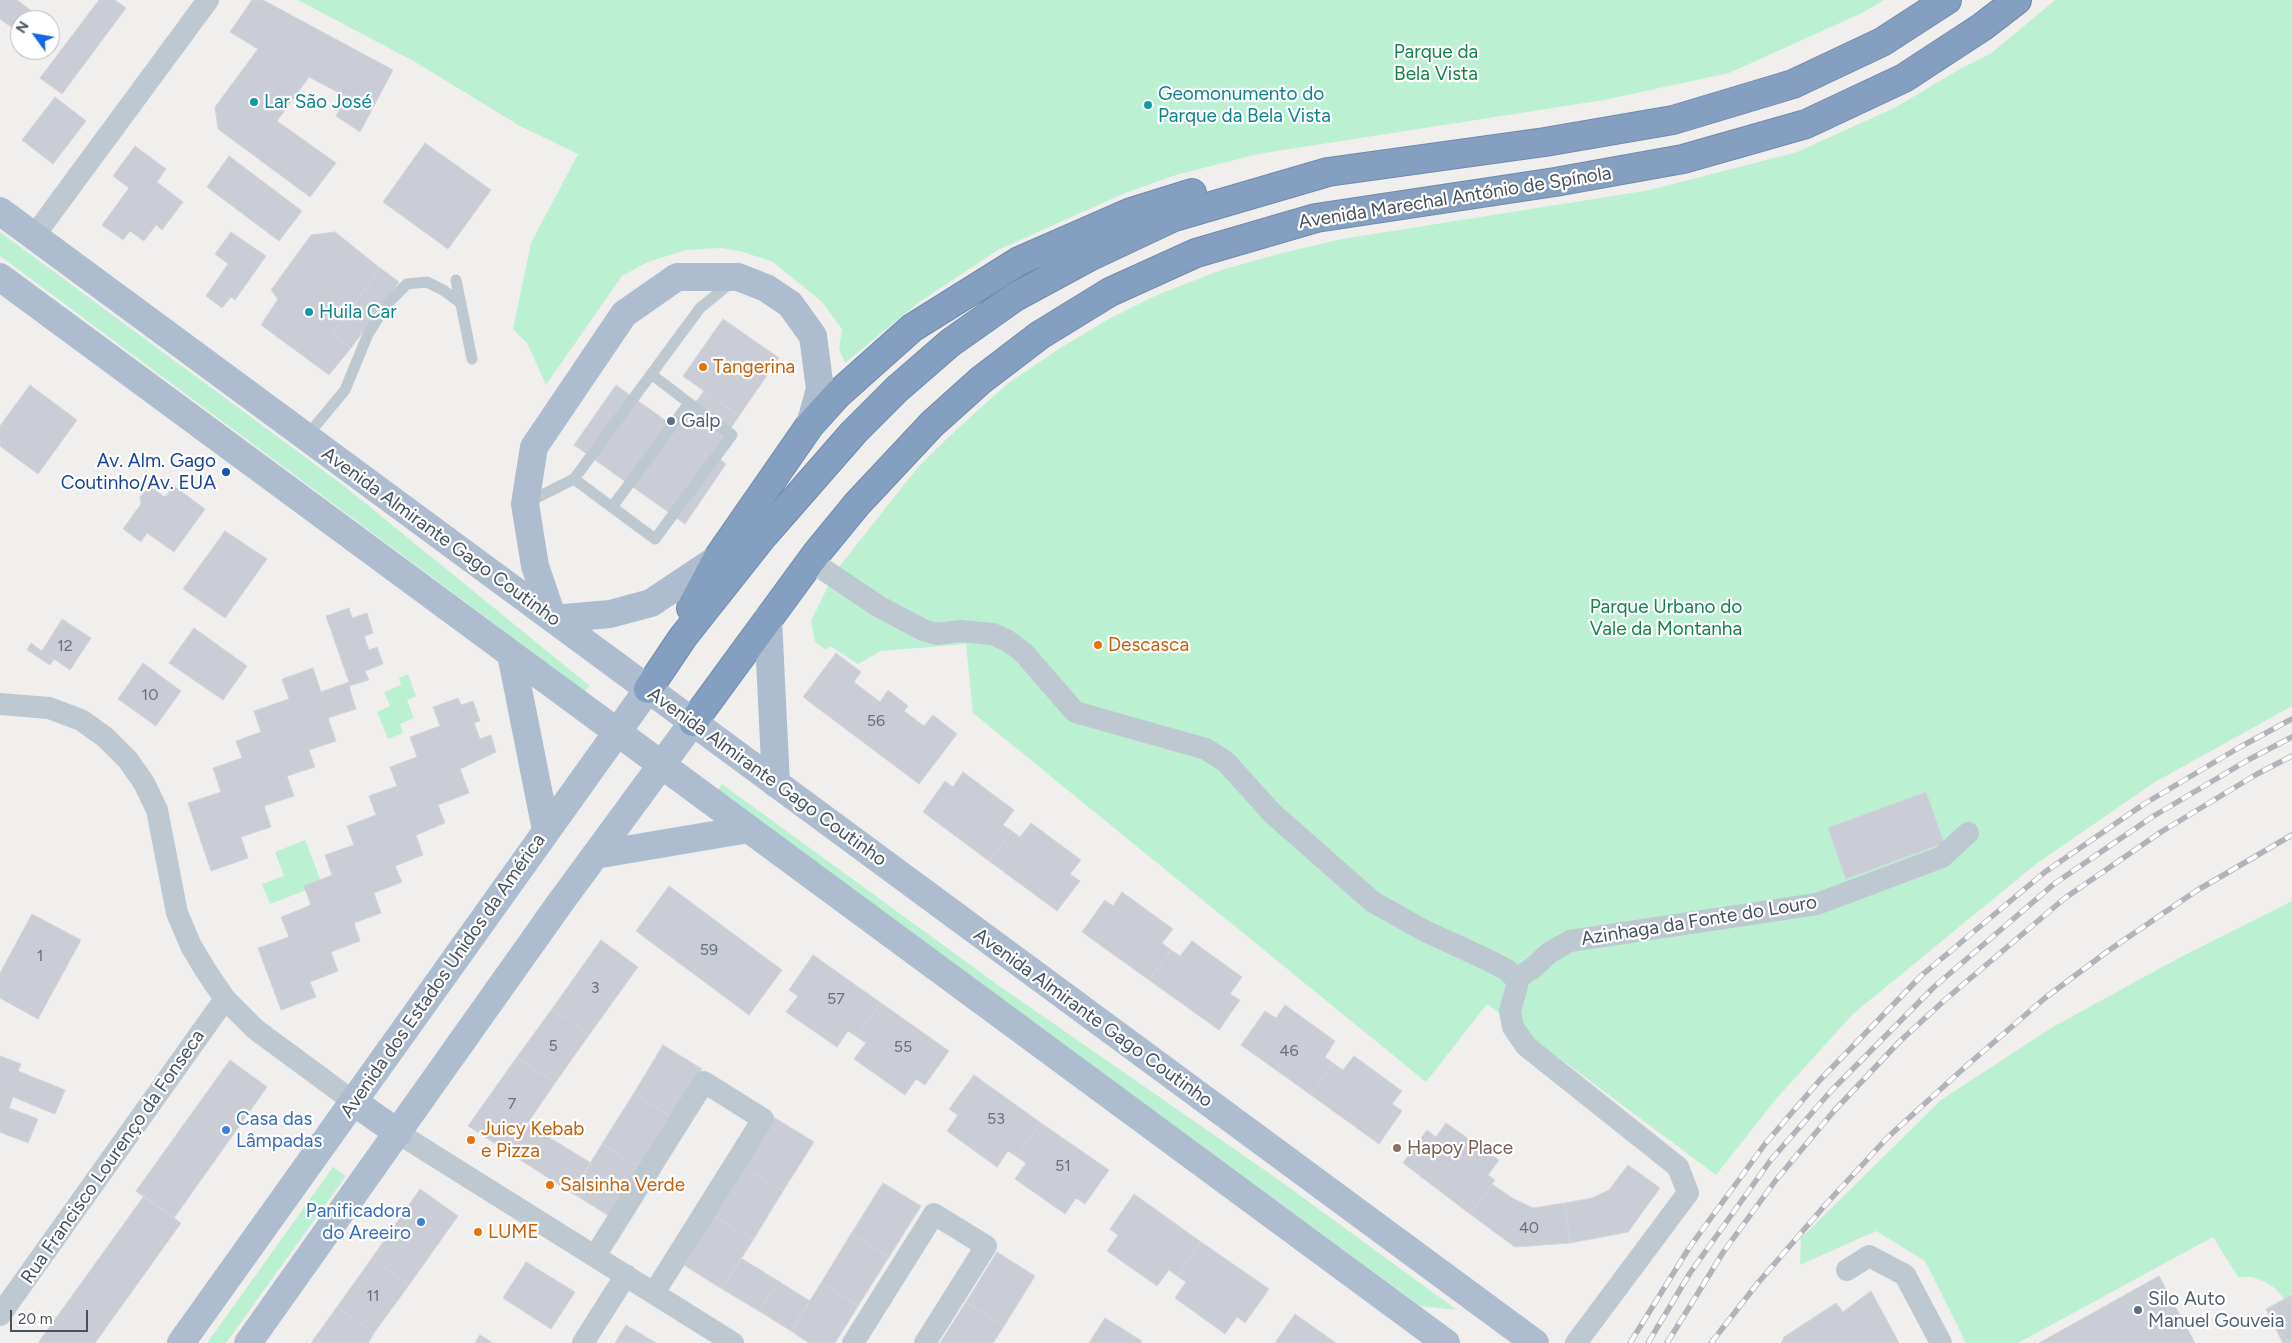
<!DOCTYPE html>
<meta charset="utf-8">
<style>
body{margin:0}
#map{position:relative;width:2292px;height:1343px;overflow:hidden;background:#f1efee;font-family:Figtree,sans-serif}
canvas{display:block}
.north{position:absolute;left:10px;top:10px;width:50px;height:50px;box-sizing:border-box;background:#fff;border:1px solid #b5b9be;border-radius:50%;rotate:302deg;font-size:14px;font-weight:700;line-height:20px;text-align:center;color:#46515d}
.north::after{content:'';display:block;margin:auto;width:18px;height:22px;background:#1166e9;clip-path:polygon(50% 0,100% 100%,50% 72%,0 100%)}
.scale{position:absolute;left:10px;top:1310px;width:78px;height:22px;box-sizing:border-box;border:2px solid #46515d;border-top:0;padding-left:6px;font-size:15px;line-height:18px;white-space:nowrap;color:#46515d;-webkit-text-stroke:4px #fff;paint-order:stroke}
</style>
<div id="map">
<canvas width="2292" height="1343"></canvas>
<div class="north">N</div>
<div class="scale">20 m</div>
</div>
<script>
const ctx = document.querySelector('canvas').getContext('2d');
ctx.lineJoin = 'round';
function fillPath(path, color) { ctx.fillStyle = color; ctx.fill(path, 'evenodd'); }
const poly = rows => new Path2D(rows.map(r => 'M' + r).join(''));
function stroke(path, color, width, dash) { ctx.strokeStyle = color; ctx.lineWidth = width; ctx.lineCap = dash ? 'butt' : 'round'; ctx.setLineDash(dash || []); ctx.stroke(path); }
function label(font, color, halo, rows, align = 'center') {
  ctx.font = font + ' Figtree,sans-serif'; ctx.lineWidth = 4.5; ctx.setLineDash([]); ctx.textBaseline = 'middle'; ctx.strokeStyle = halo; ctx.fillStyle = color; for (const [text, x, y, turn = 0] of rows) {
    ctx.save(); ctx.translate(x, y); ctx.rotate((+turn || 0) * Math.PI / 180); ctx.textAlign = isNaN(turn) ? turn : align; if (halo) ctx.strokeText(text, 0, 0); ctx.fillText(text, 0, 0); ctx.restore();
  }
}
fillPath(poly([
 [298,0,1884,0,1862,13,1729,73,1604,100,1258,154,1176,175,1125,193,998,250,918,303,845,363,839,349,842,329,822,302,773,262,740,251,721,248,686,250,648,262,622,276,546,385,527,343,513,329,531,243,578,154,520,126,415,62],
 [2055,0,2292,0,2292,706,2155,782,2036,864,1853,1014,1776,1099,1716,1175,1487,1004,1426,1082,973,713,966,644,881,651,858,664,830,646,826,650,815,642,811,621,835,572,918,467,958,428,1006,385,1060,348,1107,320,1157,295,1221,270,1282,253,1342,239,1650,190,1797,152,1896,107,1960,69,1990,54],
 [0,232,343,485,590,686,585,691,0,256],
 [408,674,416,696,407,700,414,718,400,724,403,733,388,739,377,712,390,706,384,692,401,685,399,678],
 [722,784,998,985,1279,1180,1457,1310,1420,1306,718,790],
 [305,840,322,884,270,904,262,884,284,876,275,852],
 [2292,901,2292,1295,2284,1299,2276,1289,2265,1282,2252,1277,2238,1277,2213,1237,2018,1343,1966,1343,1925,1261,1876,1231,1800,1265,1801,1238,1941,1100,2051,1028,2177,959],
 [333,1167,346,1176,226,1343,207,1343]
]), '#bbf1d2');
const building = poly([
 [0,0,17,0,42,19,20,20,20,42,10,34,14,29,0,19,0,0],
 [99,0,115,0,126,8,62,94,40,78,99,0],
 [252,0,263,0,393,70,360,132,336,116,347,97,309,77,277,121,336,163,310,197,218,129,215,107,258,49,230,32,252,0],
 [55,97,86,121,53,164,22,140,55,97],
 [425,143,491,190,448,249,383,202,425,143],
 [135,146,166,169,157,182,183,202,162,230,156,225,144,241,130,231,123,240,102,225,129,188,113,176,135,146],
 [229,156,302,211,279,241,207,187,229,156],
 [231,232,266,256,235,300,231,297,222,308,206,296,228,264,215,254,231,232],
 [335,232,380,268,332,335,351,348,329,375,261,325,278,299,271,290,311,235,335,232],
 [380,268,399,282,351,348,332,335,380,268],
 [723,319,779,358,739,416,683,376,723,319],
 [30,385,77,420,38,474,0,446,0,426,30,385],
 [616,385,676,428,704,391,739,416,713,454,726,464,685,524,574,445,616,385],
 [174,486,205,509,174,552,147,533,141,542,123,529,141,504,140,497,147,489,153,489,165,497,174,486],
 [225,531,267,559,225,618,183,589,225,531],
 [349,608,352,618,367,613,373,633,364,636,369,650,377,647,383,664,365,671,369,680,349,686,356,709,328,718,336,741,309,750,315,767,287,776,294,796,264,806,271,827,241,837,248,858,211,871,188,803,221,792,213,768,242,758,236,741,261,732,254,711,289,699,282,679,313,668,321,692,349,682,326,616,349,608],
 [62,619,91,638,70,670,54,659,50,665,27,650,31,643,42,651,62,619],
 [194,628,247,666,223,700,169,663,194,628],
 [836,653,861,672,854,682,880,702,888,690,908,706,904,711,924,726,933,715,957,734,919,784,803,697,836,653],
 [143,663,181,691,156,726,118,699,143,663],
 [458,698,461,705,473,701,480,721,474,723,480,739,491,735,496,752,460,769,469,793,438,805,445,823,416,835,423,855,395,866,402,882,374,893,381,913,354,923,360,941,331,952,338,971,310,982,316,997,281,1010,258,948,289,937,281,917,311,905,304,886,332,875,325,855,354,845,347,826,376,815,369,796,397,786,390,767,417,757,410,737,440,726,433,707,458,698],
 [963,772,1014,810,1003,825,1012,831,989,861,923,812,945,781,953,787,963,772],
 [1926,792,1944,843,1846,879,1828,828,1926,792],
 [1031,823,1081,860,1070,874,1080,881,1057,911,989,861,1012,831,1020,837,1031,823],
 [669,886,782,970,749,1015,636,931,669,886],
 [1122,892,1173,929,1162,943,1171,950,1149,980,1082,932,1105,900,1113,906,1122,892],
 [32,914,81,940,38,1019,0,998,0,973,32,914],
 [601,940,638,967,589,1035,552,1009,601,940],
 [1192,941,1242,977,1230,994,1240,1000,1219,1030,1149,980,1171,950,1180,956,1192,941],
 [813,955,881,1003,857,1037,848,1031,837,1047,786,1012,798,996,789,990,813,955],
 [881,1003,949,1051,925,1085,916,1079,905,1095,854,1059,866,1043,857,1037,881,1003],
 [1285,1005,1335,1041,1325,1057,1333,1063,1311,1095,1241,1045,1265,1011,1276,1018,1285,1005],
 [552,1009,589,1035,555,1083,517,1057,552,1009],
 [663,1045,702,1069,672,1117,634,1093,663,1045],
 [0,1056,21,1064,18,1071,65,1090,55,1114,13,1097,9,1108,38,1119,28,1143,0,1132,0,1056],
 [1354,1056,1402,1091,1392,1104,1402,1111,1379,1144,1311,1095,1333,1063,1343,1070,1354,1056],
 [517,1057,555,1083,508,1152,468,1126,517,1057],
 [230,1060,267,1087,174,1218,136,1191,230,1060],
 [974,1075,1041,1123,1017,1157,1008,1151,997,1167,947,1131,958,1115,949,1109,974,1075],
 [634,1093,672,1117,641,1168,602,1144,634,1093],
 [775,1118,814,1142,783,1191,744,1167,775,1118],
 [1041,1123,1109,1170,1085,1204,1076,1198,1065,1214,1015,1179,1026,1163,1017,1157,1041,1123],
 [1446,1123,1499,1160,1488,1175,1495,1180,1470,1214,1403,1163,1427,1130,1436,1137,1446,1123],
 [527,1124,591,1163,572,1193,508,1152,527,1124],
 [602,1144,641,1168,611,1217,572,1193,602,1144],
 [1628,1165,1660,1188,1628,1232,1570,1243,1565,1203,1592,1198,1609,1190,1628,1165],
 [744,1167,783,1191,753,1240,714,1216,744,1167],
 [883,1183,921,1206,889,1257,851,1234,883,1183],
 [1492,1184,1512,1198,1533,1208,1565,1203,1570,1243,1515,1247,1470,1214,1492,1184],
 [420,1189,458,1216,409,1285,372,1258,420,1189],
 [1134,1194,1201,1242,1177,1276,1169,1270,1157,1286,1107,1251,1118,1235,1110,1229,1134,1194],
 [144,1196,181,1223,95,1343,38,1343,144,1196],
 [714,1216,753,1240,722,1289,684,1265,714,1216],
 [851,1234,889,1257,858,1306,821,1283,851,1234],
 [1201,1242,1269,1289,1245,1323,1237,1317,1225,1334,1175,1298,1186,1282,1177,1276,1201,1242],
 [997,1252,1035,1276,1004,1326,966,1302,997,1252],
 [372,1258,409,1285,374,1333,337,1307,372,1258],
 [741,1258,778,1281,759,1311,722,1289,741,1258],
 [526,1262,575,1292,551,1329,503,1298,526,1262],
 [2159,1276,2195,1343,2039,1343,2159,1276],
 [778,1281,810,1301,791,1331,759,1311,778,1281],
 [821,1283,858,1306,835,1343,809,1343,791,1331,821,1283],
 [1871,1291,1899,1343,1781,1343,1784,1337,1836,1303,1843,1312,1871,1291],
 [2292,1295,2292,1343,2283,1343,2266,1309,2292,1295],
 [966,1302,1004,1326,993,1343,940,1343,966,1302],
 [337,1307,374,1333,368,1343,311,1343,337,1307],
 [1295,1314,1336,1343,1275,1343,1295,1314],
 [1105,1318,1142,1341,1140,1343,1089,1343,1105,1318],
 [626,1325,656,1343,615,1343,626,1325],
 [480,1335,493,1343,475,1343,480,1335]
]);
fillPath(building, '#cacdd5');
stroke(building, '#d2d4db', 1);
const highway = poly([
 [691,608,717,559,810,425,838,394,912,328,1019,261,1131,212,1192,193],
 [648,689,683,637,763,536,854,432,897,389,950,343,1015,297,1089,257,1174,217,1328,172,1545,142,1673,120,1793,84,1882,42,1947,0],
 [693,722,816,554,857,504,932,424,981,380,1040,335,1110,292,1196,253,1316,218,1555,182,1683,159,1806,124,1904,78,1982,27,2017,0]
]);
stroke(highway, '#6f8aac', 30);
stroke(poly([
 [456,280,472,359],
 [306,437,345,390,368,334,387,304,407,284,427,282,443,290,461,303],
 [574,479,655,539,732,435,689,403],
 [528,502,574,479,700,308,733,281],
 [612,507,689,403,651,374]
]), '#bec8d1', 11);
stroke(poly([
 [34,236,208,0],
 [811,561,878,606,923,630,937,634,960,631,993,634,1008,641,1023,652,1075,712,1206,749,1226,762,1272,813,1373,902,1425,931,1488,960,1507,970,1516,979],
 [0,704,49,708,81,720,105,737,128,760,144,783,157,810,177,913,191,946,206,971,225,999,255,1029,354,1102],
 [1516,979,1533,968,1549,953,1570,941,1817,904,1942,857,1968,833],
 [1516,979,1517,986,1510,1011,1513,1027,1526,1046,1678,1167,1688,1193,1576,1343],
 [398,1133,733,1343],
 [595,1256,704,1082,763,1119,654,1293],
 [1847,1270,1869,1256,1905,1275,1941,1343],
 [0,1315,225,999],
 [583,1343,626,1275],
 [853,1343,934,1214,986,1246,925,1343]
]), '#bec8d1', 22);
stroke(poly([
 [0,211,1535,1343],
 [0,277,1446,1343],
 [553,619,535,566,525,504,534,447,624,314,677,277,738,277,766,288,790,304,813,336,820,389,810,425],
 [553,619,610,614,651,603,717,559],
 [768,619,776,784],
 [511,654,546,830],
 [595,855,749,829],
 [354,1102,398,1133],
 [181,1343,648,689],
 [248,1343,560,903,693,722]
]), '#adbdcf', 28);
stroke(highway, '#849fc0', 28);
const rail = poly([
 [1630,1343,1689,1248,1765,1144,1819,1081,1922,975,2045,872,2144,804,2240,747,2292,719],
 [1648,1343,1690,1273,1770,1161,1831,1091,1934,987,2054,884,2152,817,2248,760,2292,737],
 [1667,1343,1724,1251,1776,1180,1834,1111,1899,1042,1946,999,2065,898,2161,832,2257,774,2292,756],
 [1711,1343,1757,1284,1827,1203,1888,1137,1964,1068,2045,998,2108,951,2196,891,2292,835]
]);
stroke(rail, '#b0b3b9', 5.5);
stroke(rail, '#fff', 4, [11]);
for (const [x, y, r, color] of [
 [254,102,5,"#0f9aa8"],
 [1148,105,5,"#0f9aa8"],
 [309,312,5,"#0f9aa8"],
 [703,367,5,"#e8710a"],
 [671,421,5,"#5c6f8a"],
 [226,472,5,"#1a4fb4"],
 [1098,645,5,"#e8710a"],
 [226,1130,5,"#3f7fe0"],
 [471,1140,5,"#e8710a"],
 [1397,1148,5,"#8d6e63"],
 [550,1185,5,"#e8710a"],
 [421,1222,5,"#3f7fe0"],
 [478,1232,5,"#e8710a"],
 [2138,1310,5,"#5c6f8a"]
]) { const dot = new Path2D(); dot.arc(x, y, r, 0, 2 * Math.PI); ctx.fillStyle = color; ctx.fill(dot); stroke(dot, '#fff', 2); }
label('16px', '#67707b', null, [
 ["12",65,646],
 ["10",150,695],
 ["56",876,721],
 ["59",709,950],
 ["1",40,956],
 ["3",595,988],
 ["57",836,999],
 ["5",553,1046],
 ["55",903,1047],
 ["46",1289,1051],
 ["7",512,1104],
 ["53",996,1119],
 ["51",1063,1166],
 ["40",1529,1228],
 ["11",373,1296]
]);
label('19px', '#13824f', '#fff', [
 ["Parque da",1436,52],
 ["Bela Vista",1436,74],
 ["Parque Urbano do",1666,607],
 ["Vale da Montanha",1666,629]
]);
label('19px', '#0d838f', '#fff', [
 ["Geomonumento do",1158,94],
 ["Parque da Bela Vista",1158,116],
 ["Lar São José",264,102],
 ["Huila Car",319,312]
], 'left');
label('19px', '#46515d', '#fff', [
 ["Avenida Marechal António de Spínola",1455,198,-9],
 ["Avenida Almirante Gago Coutinho",441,537,36],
 ["Avenida Almirante Gago Coutinho",767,777,36],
 ["Azinhaga da Fonte do Louro",1699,921,-9],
 ["Avenida dos Estados Unidos da América",443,976,-55],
 ["Avenida Almirante Gago Coutinho",1093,1018,36],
 ["Rua Francisco Lourenço da Fonseca",113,1157,-55]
]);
label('19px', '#c56008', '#fff', [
 ["Tangerina",713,367],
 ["Descasca",1108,645],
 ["Juicy Kebab",481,1129],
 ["e Pizza",481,1151],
 ["Salsinha Verde",560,1185],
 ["LUME",488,1232]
], 'left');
label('19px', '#4e5e75', '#fff', [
 ["Galp",681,421],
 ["Silo Auto",2148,1299],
 ["Manuel Gouveia",2148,1321]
], 'left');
label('19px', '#164399', '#fff', [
 ["Av. Alm. Gago",216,461],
 ["Coutinho/Av. EUA",216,483]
], 'right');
label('19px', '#366cbe', '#fff', [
 ["Casa das",236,1119],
 ["Lâmpadas",236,1141],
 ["Panificadora",411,1211,"right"],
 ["do Areeiro",411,1233,"right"]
], 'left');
label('19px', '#785e54', '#fff', [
 ["Hapoy Place",1407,1148]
], 'left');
</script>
